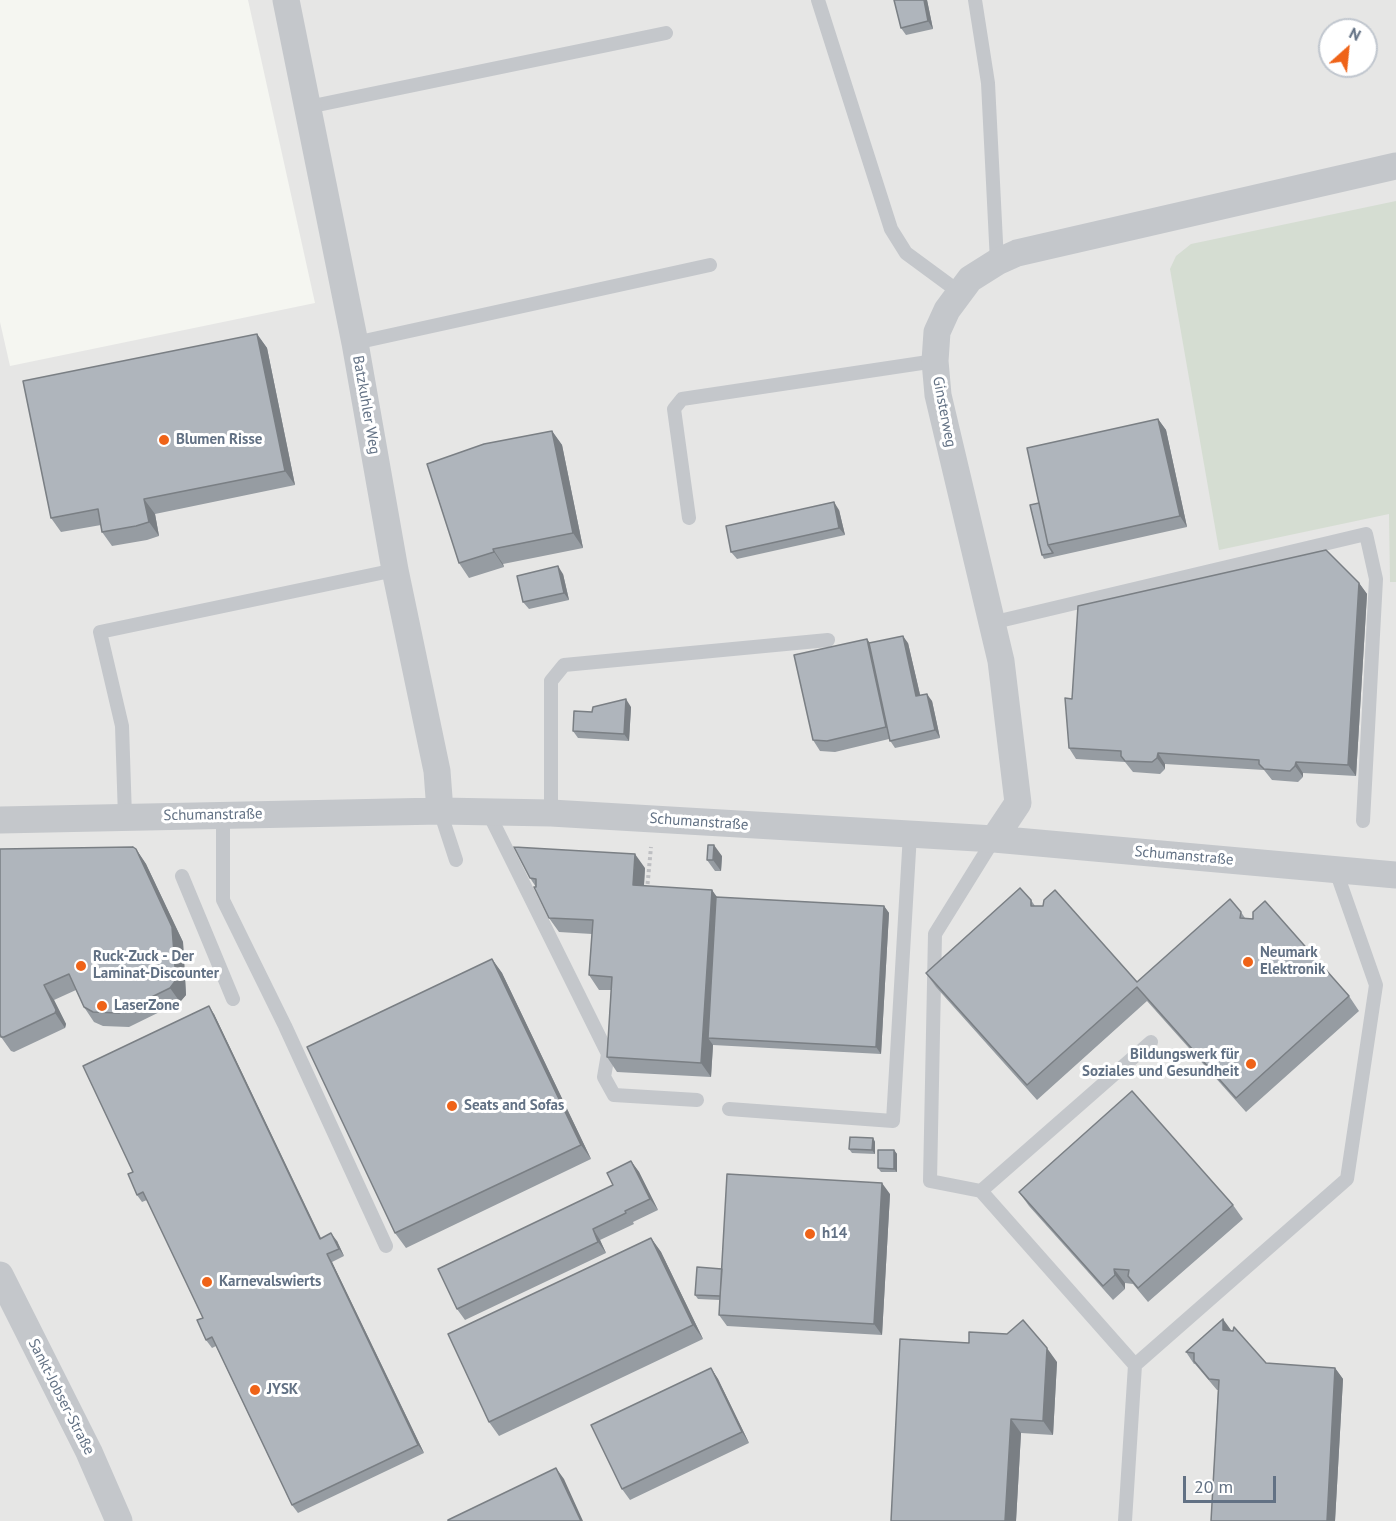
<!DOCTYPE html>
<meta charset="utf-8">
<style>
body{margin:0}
#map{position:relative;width:1396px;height:1521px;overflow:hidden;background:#f5f6f1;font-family:"PT Sans",sans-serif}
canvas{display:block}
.north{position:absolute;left:1318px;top:18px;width:60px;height:60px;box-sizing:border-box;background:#fff;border:2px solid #c0c6ce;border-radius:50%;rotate:27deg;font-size:16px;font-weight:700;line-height:24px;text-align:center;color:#627184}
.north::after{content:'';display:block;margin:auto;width:21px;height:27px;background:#ef6318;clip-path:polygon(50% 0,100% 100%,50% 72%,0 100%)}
.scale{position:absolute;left:1183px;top:1476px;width:93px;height:27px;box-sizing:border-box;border:3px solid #627184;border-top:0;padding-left:8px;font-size:18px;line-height:21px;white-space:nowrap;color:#627184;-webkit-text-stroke:4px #fff;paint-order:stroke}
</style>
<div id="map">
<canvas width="1396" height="1521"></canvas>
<div class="north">N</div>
<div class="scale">20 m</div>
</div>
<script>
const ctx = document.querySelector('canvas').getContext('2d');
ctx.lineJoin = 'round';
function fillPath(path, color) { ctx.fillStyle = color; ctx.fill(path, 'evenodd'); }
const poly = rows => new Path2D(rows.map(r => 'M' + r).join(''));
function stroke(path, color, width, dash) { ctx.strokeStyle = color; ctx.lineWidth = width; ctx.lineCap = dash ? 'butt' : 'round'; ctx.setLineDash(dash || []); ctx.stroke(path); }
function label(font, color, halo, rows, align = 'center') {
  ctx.font = font + ' "PT Sans",sans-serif'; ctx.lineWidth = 6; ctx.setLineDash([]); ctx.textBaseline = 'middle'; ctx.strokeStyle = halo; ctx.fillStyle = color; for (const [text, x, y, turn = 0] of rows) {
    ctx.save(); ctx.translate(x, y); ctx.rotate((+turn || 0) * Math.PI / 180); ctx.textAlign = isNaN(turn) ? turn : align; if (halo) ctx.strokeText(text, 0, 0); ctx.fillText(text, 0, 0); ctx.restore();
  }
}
fillPath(poly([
 [248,0,1396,0,1396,1521,0,1521,0,322,10,366,315,303],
 [1330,30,1366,30,1366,66,1330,66]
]), '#e6e6e5');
fillPath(poly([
 [1396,201,1396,582,1390,582,1389,514,1219,550,1170,269,1176,256,1191,244]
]), '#d5ddd2');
stroke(poly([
 [647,890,651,847]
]), '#bebfc2', 4, [3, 3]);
stroke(poly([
 [818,0,891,229,906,253,959,292],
 [975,0,988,83,997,262],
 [308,107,666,33],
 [355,343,710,265],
 [689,518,674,409,682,399,935,361],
 [991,623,1366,534,1376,579,1363,821],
 [440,811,456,860],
 [488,812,608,1054,604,1077,614,1095,697,1100],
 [551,813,551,681,564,665,828,640],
 [223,815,223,900,285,1026,386,1246],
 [125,817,122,726,100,632,395,570],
 [994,839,935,934,930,1181,981,1191,1151,1042],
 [182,876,233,999],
 [729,1109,893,1121,910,834],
 [981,1191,1135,1365,1347,1179,1376,985,1336,871],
 [1125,1521,1135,1365]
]), '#c4c7cb', 14);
stroke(poly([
 [286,0,355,343,395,570,437,771,440,811],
 [0,820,440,811,551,813,994,839,1396,875],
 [994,839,1018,803,1001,661,938,395,935,361,937,332,947,310,970,279,997,262,1017,253,1396,166],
 [0,1275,89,1452,119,1521]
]), '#c4c7cb', 27);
fillPath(poly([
 [927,0,933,29,906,35,901,28],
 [257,334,267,348,295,485,155,514,159,536,147,540,112,546,102,532,101,525,61,532,51,518],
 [1158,419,1166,430,1187,527,1044,559,1042,555,1039,503],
 [552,431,562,445,583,548,503,564,504,567,469,578,459,563],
 [839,510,845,535,737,559,731,552],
 [563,574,569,600,529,609,523,602],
 [1359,583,1367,594,1356,776,1303,773,1303,777,1298,782,1272,780,1264,770,1165,764,1165,769,1160,774,1133,772,1125,762,1076,759,1069,748,1072,699],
 [869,643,908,643,920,695,932,701,940,738,895,748,889,739,835,752,820,751,813,740],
 [631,707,629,741,578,738,573,731,592,712],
 [136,849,146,864,183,942,186,995,180,1002,129,1027,103,1026,94,1022,84,1007,76,990,54,1000,66,1024,65,1028,14,1052,11,1051,1,1037],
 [722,856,721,871,715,871,707,860],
 [645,868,644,886,712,890,716,897,884,906,889,913,881,1054,713,1045,711,1077,617,1072,607,1057,611,990,599,990,589,975,592,934,559,932,549,918,536,887,530,878],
 [1031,900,1035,906,1137,982,1241,912,1245,918,1349,996,1359,1011,1246,1112,1147,1001,1037,1100,936,987,926,973],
 [492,959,502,973,591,1159,406,1248,395,1233],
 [214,1014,321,1238,337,1241,344,1256,332,1262,424,1453,298,1513,292,1505,216,1346,212,1348,206,1340,203,1318,147,1200,142,1202,137,1195,133,1172],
 [873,1138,875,1142,875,1154,852,1153,849,1149],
 [894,1150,897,1154,897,1172,881,1172,878,1168],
 [631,1161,639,1172,658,1210,633,1222,634,1224,600,1240,606,1253,465,1320,457,1309,613,1185],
 [1019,1192,1233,1205,1243,1219,1148,1302,1133,1284,1125,1283,1125,1289,1113,1300,1029,1206],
 [890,1194,882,1335,727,1326,719,1315,720,1300,698,1299,695,1295,722,1269],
 [651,1238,661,1252,703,1339,499,1436,489,1422],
 [1231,1331,1266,1363,1335,1368,1343,1379,1335,1521,1211,1521,1218,1390,1217,1390,1195,1364,1194,1364,1186,1352],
 [969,1343,1057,1362,1053,1435,1021,1433,1016,1521,891,1521],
 [711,1368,718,1379,749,1443,630,1500,622,1489]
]), '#969ca2');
fillPath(poly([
 [924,0,927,0,933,29,928,21],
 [257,334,267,348,295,485,285,471],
 [1158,419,1166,430,1187,527,1180,516],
 [552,431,562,445,583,548,573,533],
 [144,499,155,514,159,536,149,522],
 [834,502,839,510,845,535,839,528],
 [493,549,503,564,504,567,494,552],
 [558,566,563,574,569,600,564,593],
 [1359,583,1367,594,1356,776,1348,765],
 [903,636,908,643,922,703,916,696],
 [867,639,875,650,894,738,886,727],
 [927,694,932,701,940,738,935,730],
 [626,699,631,707,629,741,624,734],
 [1158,753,1165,764,1165,769,1157,758],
 [1296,762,1303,773,1303,777,1295,766],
 [714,845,722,856,721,871,713,860],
 [136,849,146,864,183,942,186,995,180,1002,170,988],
 [635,854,645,868,643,899,633,885],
 [712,890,722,904,708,1038,713,1045,711,1077,701,1063],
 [884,906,889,913,881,1054,876,1047],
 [492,959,502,973,591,1159,581,1145],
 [44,985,54,1000,66,1024,65,1028,55,1013],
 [209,1006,214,1014,325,1247,320,1239],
 [873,1138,875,1142,875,1154,872,1150],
 [894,1150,897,1154,897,1172,894,1169],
 [631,1161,639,1172,658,1210,650,1199],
 [882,1183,890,1194,882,1335,874,1324],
 [593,1229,600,1240,606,1253,598,1242],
 [331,1233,337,1241,344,1256,339,1249],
 [651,1238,661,1252,703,1339,693,1325],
 [327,1254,332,1262,424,1453,418,1445],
 [1114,1269,1125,1283,1125,1289,1115,1275],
 [1223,1319,1231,1330,1230,1341,1223,1330],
 [1047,1348,1057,1362,1053,1435,1043,1421],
 [711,1368,718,1379,749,1443,742,1432],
 [1335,1368,1343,1379,1335,1521,1327,1521],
 [1011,1419,1021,1433,1016,1521,1005,1521],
 [556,1468,564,1479,583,1521,581,1521]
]), '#7a7f84');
const building = poly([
 [894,0,924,0,928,21,901,28,894,0],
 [257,334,285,471,144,499,149,522,136,526,102,532,98,509,51,518,23,381,257,334],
 [1158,419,1180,516,1048,545,1027,448,1158,419],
 [552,431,573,533,493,549,494,552,459,563,427,464,484,444,552,431],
 [834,502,839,528,731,552,726,526,834,502],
 [1039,503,1048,545,1053,553,1042,555,1030,505,1039,503],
 [1326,550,1359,583,1348,765,1296,762,1295,766,1290,771,1264,769,1259,764,1259,760,1158,753,1157,758,1152,762,1125,761,1121,756,1121,751,1069,748,1065,698,1072,699,1078,606,1326,550],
 [558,566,564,593,523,602,517,576,558,566],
 [903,636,916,696,927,694,935,730,890,741,869,643,903,636],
 [867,639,886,727,827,741,813,740,794,655,867,639],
 [626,699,624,734,573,731,574,711,592,712,593,707,626,699],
 [708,845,714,845,713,860,707,860,708,845],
 [133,847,136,849,172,927,176,980,170,988,119,1013,93,1012,84,1007,69,974,44,985,56,1010,55,1013,4,1037,1,1037,0,1034,0,849,133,847],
 [514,847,635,854,633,885,712,890,701,1063,607,1057,612,977,589,975,593,920,549,918,534,887,536,887,536,879,530,878,514,847],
 [1020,888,1031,900,1031,906,1043,906,1044,900,1055,890,1137,982,1230,899,1241,912,1240,918,1253,919,1253,912,1265,901,1349,996,1236,1098,1137,987,1027,1085,926,973,1020,888],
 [716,897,884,906,876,1047,708,1038,716,897],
 [492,959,581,1145,395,1233,307,1047,492,959],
 [209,1006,320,1239,331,1233,339,1249,327,1254,418,1445,292,1505,212,1337,206,1340,197,1320,203,1318,143,1192,137,1195,128,1174,133,1172,83,1066,209,1006],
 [1132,1091,1233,1205,1138,1288,1128,1276,1129,1270,1114,1269,1115,1275,1103,1286,1019,1192,1132,1091],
 [850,1137,873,1138,872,1150,849,1149,850,1137],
 [878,1150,894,1150,894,1169,878,1168,878,1150],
 [631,1161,650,1199,625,1211,626,1213,593,1229,598,1242,457,1309,438,1269,613,1185,607,1173,631,1161],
 [727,1174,882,1183,874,1324,719,1315,727,1174],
 [651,1238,693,1325,489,1422,448,1334,651,1238],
 [697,1267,722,1269,720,1296,695,1295,697,1267],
 [1223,1319,1223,1330,1233,1331,1234,1327,1266,1363,1335,1368,1327,1521,1211,1521,1219,1380,1209,1379,1194,1361,1194,1353,1186,1352,1223,1319],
 [1023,1320,1047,1348,1043,1421,1011,1419,1005,1521,891,1521,900,1339,969,1343,969,1332,1007,1334,1023,1320],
 [711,1368,742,1432,622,1489,591,1425,711,1368],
 [556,1468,581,1521,448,1521,448,1520,556,1468]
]);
fillPath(building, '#afb5bc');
stroke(building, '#7a7f84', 1.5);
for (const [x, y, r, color] of [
 [164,440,6,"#ef6318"],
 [1248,962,6,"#ef6318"],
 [81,966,6,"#ef6318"],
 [102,1006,6,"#ef6318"],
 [1251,1064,6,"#ef6318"],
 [452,1106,6,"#ef6318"],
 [810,1234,6,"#ef6318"],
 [207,1282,6,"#ef6318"],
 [255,1390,6,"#ef6318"]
]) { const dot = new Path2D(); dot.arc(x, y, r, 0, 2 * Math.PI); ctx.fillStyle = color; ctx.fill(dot); stroke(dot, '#fff', 2); }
label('15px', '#627184', '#fff', [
 ["Batzkuhler Weg",366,405,80],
 ["Ginsterweg",944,412,79],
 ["Schumanstraße",213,815,-1],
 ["Schumanstraße",699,822,4],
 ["Schumanstraße",1184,856,5],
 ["Sankt-Jobser-Straße",61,1397,63]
]);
label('bold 15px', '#627184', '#fff', [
 ["Blumen Risse",176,440],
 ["Neumark",1260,953],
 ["Elektronik",1260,970],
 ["Ruck-Zuck - Der",93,957],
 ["Laminat-Discounter",93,974],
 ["LaserZone",114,1006],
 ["Bildungswerk für",1239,1055,"right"],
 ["Soziales und Gesundheit",1239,1072,"right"],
 ["Seats and Sofas",464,1106],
 ["h14",822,1234],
 ["Karnevalswierts",219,1282],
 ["JYSK",267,1390]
], 'left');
</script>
